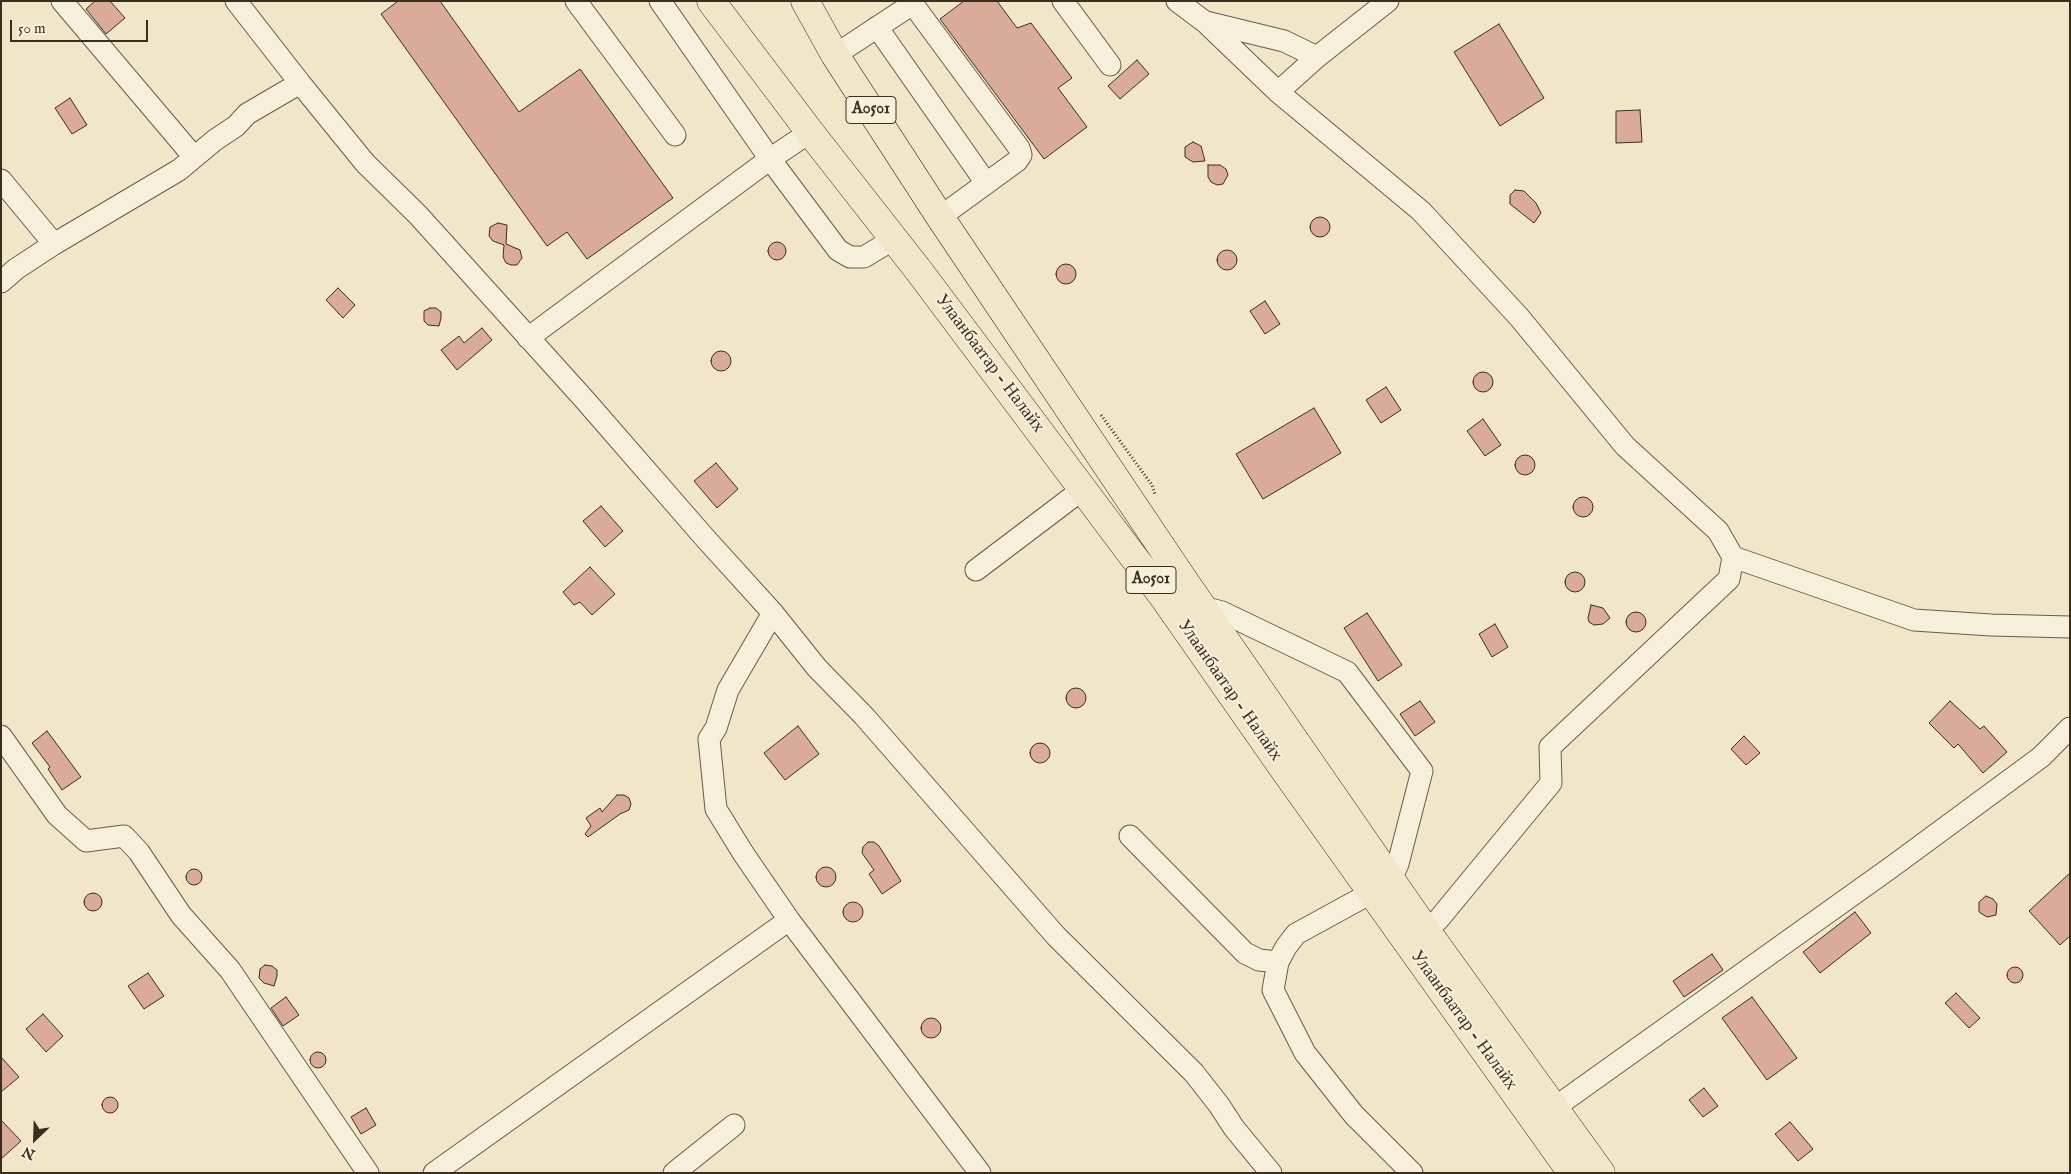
<!DOCTYPE html>
<meta charset="utf-8">
<style>
body{margin:0}
#map{position:relative;width:2071px;height:1174px;overflow:hidden;background:#f1e6c8;font-family:"IM FELL English",serif}
canvas{display:block}
.frame{position:absolute;inset:0;border:2px solid #392e20;pointer-events:none}
.north{position:absolute;left:10px;top:1114px;width:50px;height:50px;-webkit-text-stroke:4px #f6efdb;paint-order:stroke;rotate:204deg;font-size:14px;font-weight:700;line-height:20px;text-align:center;color:#392e20}
.north::after{content:'';display:block;margin:auto;width:18px;height:22px;background:#392e20;clip-path:polygon(50% 0,100% 100%,50% 72%,0 100%)}
.scale{position:absolute;left:10px;top:20px;width:138px;height:22px;box-sizing:border-box;border:2px solid #392e20;border-top:0;padding-left:6px;font-size:15px;line-height:18px;white-space:nowrap;color:#392e20;-webkit-text-stroke:4px #f6efdb;paint-order:stroke}
</style>
<div id="map">
<canvas width="2071" height="1174"></canvas>
<div class="frame"></div>
<div class="north">N</div>
<div class="scale">50 m</div>
</div>
<script>
const ctx = document.querySelector('canvas').getContext('2d');
ctx.lineJoin = 'round';
function fillPath(path, color) { ctx.fillStyle = color; ctx.fill(path, 'evenodd'); }
const poly = rows => new Path2D(rows.map(r => 'M' + r).join(''));
function stroke(path, color, width, dash) { ctx.strokeStyle = color; ctx.lineWidth = width; ctx.lineCap = dash ? 'butt' : 'round'; ctx.setLineDash(dash || []); ctx.stroke(path); }
function label(font, color, halo, rows, align = 'center') {
  ctx.font = font + ' "IM FELL English",serif'; ctx.lineWidth = 4.5; ctx.setLineDash([]); ctx.textBaseline = 'middle'; ctx.strokeStyle = halo; ctx.fillStyle = color; for (const [text, x, y, turn = 0] of rows) {
    ctx.save(); ctx.translate(x, y); ctx.rotate((+turn || 0) * Math.PI / 180); ctx.textAlign = isNaN(turn) ? turn : align; if (halo) ctx.strokeText(text, 0, 0); ctx.fillText(text, 0, 0); ctx.restore();
  }
}
const building = poly([
 [95,1,110,1,125,18,106,34,86,9,95,1],
 [398,1,440,1,519,112,580,69,673,198,587,259,567,232,547,246,381,14,398,1],
 [964,1,997,1,1017,28,1031,23,1072,78,1058,88,1087,127,1044,159,940,19,964,1],
 [1499,24,1544,98,1500,126,1454,52,1499,24],
 [1137,60,1149,74,1120,99,1108,86,1137,60],
 [70,98,87,125,72,134,55,108,70,98],
 [1640,110,1642,142,1616,143,1616,111,1640,110],
 [1193,142,1201,146,1205,161,1193,162,1185,157,1185,147,1193,142],
 [1208,165,1220,165,1226,169,1228,175,1223,184,1217,185,1211,182,1208,177,1208,165],
 [1515,190,1524,191,1536,203,1541,213,1534,223,1510,204,1510,195,1515,190],
 '1310 227a10 10 0 1 1 20 0a10 10 0 1 1-20 0Z',
 [498,223,507,225,506,244,520,250,522,258,517,265,511,265,506,263,503,257,504,245,493,241,489,236,490,227,498,223],
 '768 251a9 9 0 1 1 18 0a9 9 0 1 1-18 0Z',
 '1217 260a10 10 0 1 1 20 0a10 10 0 1 1-20 0Z',
 '1056 274a10 10 0 1 1 20 0a10 10 0 1 1-20 0Z',
 [338,288,355,305,343,318,326,300,338,288],
 [1265,301,1280,324,1265,334,1250,311,1265,301],
 [430,308,436,308,441,312,441,318,439,326,428,325,424,321,424,311,430,308],
 [482,328,492,340,457,370,441,350,459,336,464,343,482,328],
 '711 361a10 10 0 1 1 20 0a10 10 0 1 1-20 0Z',
 '1473 382a10 10 0 1 1 20 0a10 10 0 1 1-20 0Z',
 [1386,387,1401,410,1381,423,1366,400,1386,387],
 [1314,408,1341,453,1263,499,1236,454,1314,408],
 [1483,419,1501,445,1485,456,1467,431,1483,419],
 '1515 465a10 10 0 1 1 20 0a10 10 0 1 1-20 0Z',
 [716,463,738,489,717,508,694,481,716,463],
 '1573 507a10 10 0 1 1 20 0a10 10 0 1 1-20 0Z',
 [601,506,623,531,605,547,583,521,601,506],
 [590,567,615,594,592,615,580,602,574,605,563,592,590,567],
 '1565 582a10 10 0 1 1 20 0a10 10 0 1 1-20 0Z',
 [1591,605,1603,608,1610,618,1603,624,1594,625,1589,622,1588,618,1591,605],
 '1626 622a10 10 0 1 1 20 0a10 10 0 1 1-20 0Z',
 [1367,613,1402,665,1378,681,1344,628,1367,613],
 [1495,624,1508,647,1492,657,1479,634,1495,624],
 '1066 698a10 10 0 1 1 20 0a10 10 0 1 1-20 0Z',
 [1420,701,1435,722,1415,736,1400,714,1420,701],
 [1950,701,1980,729,1984,726,2007,752,1983,773,1958,744,1954,748,1929,723,1950,701],
 [798,726,819,754,785,780,764,753,798,726],
 [47,731,81,777,62,790,48,769,50,767,32,743,47,731],
 [1744,736,1760,753,1746,765,1731,749,1744,736],
 '1030 753a10 10 0 1 1 20 0a10 10 0 1 1-20 0Z',
 [617,795,624,795,629,798,631,804,629,810,620,814,588,837,585,834,591,826,586,818,600,808,602,812,617,795],
 [868,842,874,842,879,846,901,881,882,894,869,874,874,870,862,853,863,847,868,842],
 '816 877a10 10 0 1 1 20 0a10 10 0 1 1-20 0Z',
 '186 877a8 8 0 1 1 16 0a8 8 0 1 1-16 0Z',
 [2070,873,2070,936,2060,945,2029,911,2070,873],
 '84 902a9 9 0 1 1 18 0a9 9 0 1 1-18 0Z',
 [1986,896,1993,899,1997,904,1996,915,1987,917,1979,912,1979,902,1986,896],
 '843 912a10 10 0 1 1 20 0a10 10 0 1 1-20 0Z',
 [1855,912,1871,933,1820,973,1803,952,1855,912],
 [1712,954,1723,970,1684,997,1673,981,1712,954],
 [265,965,272,966,277,970,277,976,274,986,264,983,259,978,260,969,265,965],
 '2007 975a8 8 0 1 1 16 0a8 8 0 1 1-16 0Z',
 [148,973,164,996,144,1009,128,986,148,973],
 [1956,993,1980,1018,1969,1028,1945,1003,1956,993],
 [286,997,299,1015,283,1026,271,1008,286,997],
 [1752,997,1797,1058,1767,1080,1722,1018,1752,997],
 [43,1014,63,1036,46,1052,26,1029,43,1014],
 '921 1028a10 10 0 1 1 20 0a10 10 0 1 1-20 0Z',
 '310 1060a8 8 0 1 1 16 0a8 8 0 1 1-16 0Z',
 [1,1057,19,1077,1,1092,1,1057],
 [1704,1088,1718,1106,1703,1117,1689,1100,1704,1088],
 '102 1105a8 8 0 1 1 16 0a8 8 0 1 1-16 0Z',
 [366,1108,376,1125,361,1134,351,1117,366,1108],
 [1,1120,21,1141,1,1159,1,1120],
 [1790,1122,1813,1149,1798,1161,1775,1134,1790,1122]
]);
fillPath(building, '#daab98');
stroke(building, '#392e20', 1);
const minor = poly([
 [62,1,194,157],
 [236,1,300,83],
 [576,1,675,135],
 [660,1,770,159,838,250,850,257,864,257,894,239],
 [1063,1,1110,65],
 [1177,1,1205,22,1278,92,1421,211,1519,317,1625,446,1718,531,1733,557,1729,579,1550,747,1551,783,1438,920,1425,929],
 [1206,22,1284,41,1317,57],
 [877,27,986,183],
 [835,55,908,7,915,7,1019,148,1021,155,1017,161,940,217],
 [1278,92,1317,57,1388,1],
 [1,180,54,244],
 [1,282,16,269,54,244,179,170,215,140,236,126,247,114,300,83,365,163,418,215,584,399,705,538,773,613,817,668,864,716,1056,936,1194,1073,1219,1105,1234,1128,1271,1173],
 [528,338,770,159,810,132],
 [1733,557,1914,620,1991,625,2070,627],
 [976,570,1083,489],
 [1203,607,1222,612,1347,672,1422,771,1398,864,1391,879],
 [773,613,728,690,716,728,709,739,716,809,743,853,789,920,980,1173],
 [1,736,57,815,86,841,124,836,139,852,181,915,230,970,368,1173],
 [1130,836,1245,953,1259,960,1278,962],
 [1371,893,1296,934,1286,947,1278,962,1273,990,1305,1053,1354,1115,1412,1173],
 [1554,1108,1893,866,2041,757,2070,728],
 [434,1173,789,920],
 [674,1173,734,1125]
]);
const highway = poly([
 [711,1,810,132,919,271,1162,595,1285,771,1572,1173],
 [805,1,835,55,940,217,1183,579,1425,929,1601,1173]
]);
stroke(minor, '#675c4a', 23);
stroke(highway, '#392e20', 29);
stroke(poly([
 [1101,415,1152,485,1155,494]
]), '#392e20', 3, [1, 2.5]);
stroke(minor, '#f6efdb', 21);
stroke(highway, '#f1e6c8', 28);
for (const [x, y, w] of [
 [871,110,50],
 [1151,580,50]
]) { const box = new Path2D(); box.roundRect(x - w / 2, y - 13.5, w, 27, 4); ctx.fillStyle = '#f6efdb'; ctx.fill(box); stroke(box, '#392e20', 1); }
label('bold 16px', '#392e20', null, [
 ["A0501",871,110],
 ["A0501",1151,580]
]);
label('18px', '#392e20', '#f6efdb', [
 ["Улаанбаатар - Налайх",989,364,53],
 ["Улаанбаатар - Налайх",1229,691,55],
 ["Улаанбаатар - Налайх",1463,1021,54]
]);
</script>
